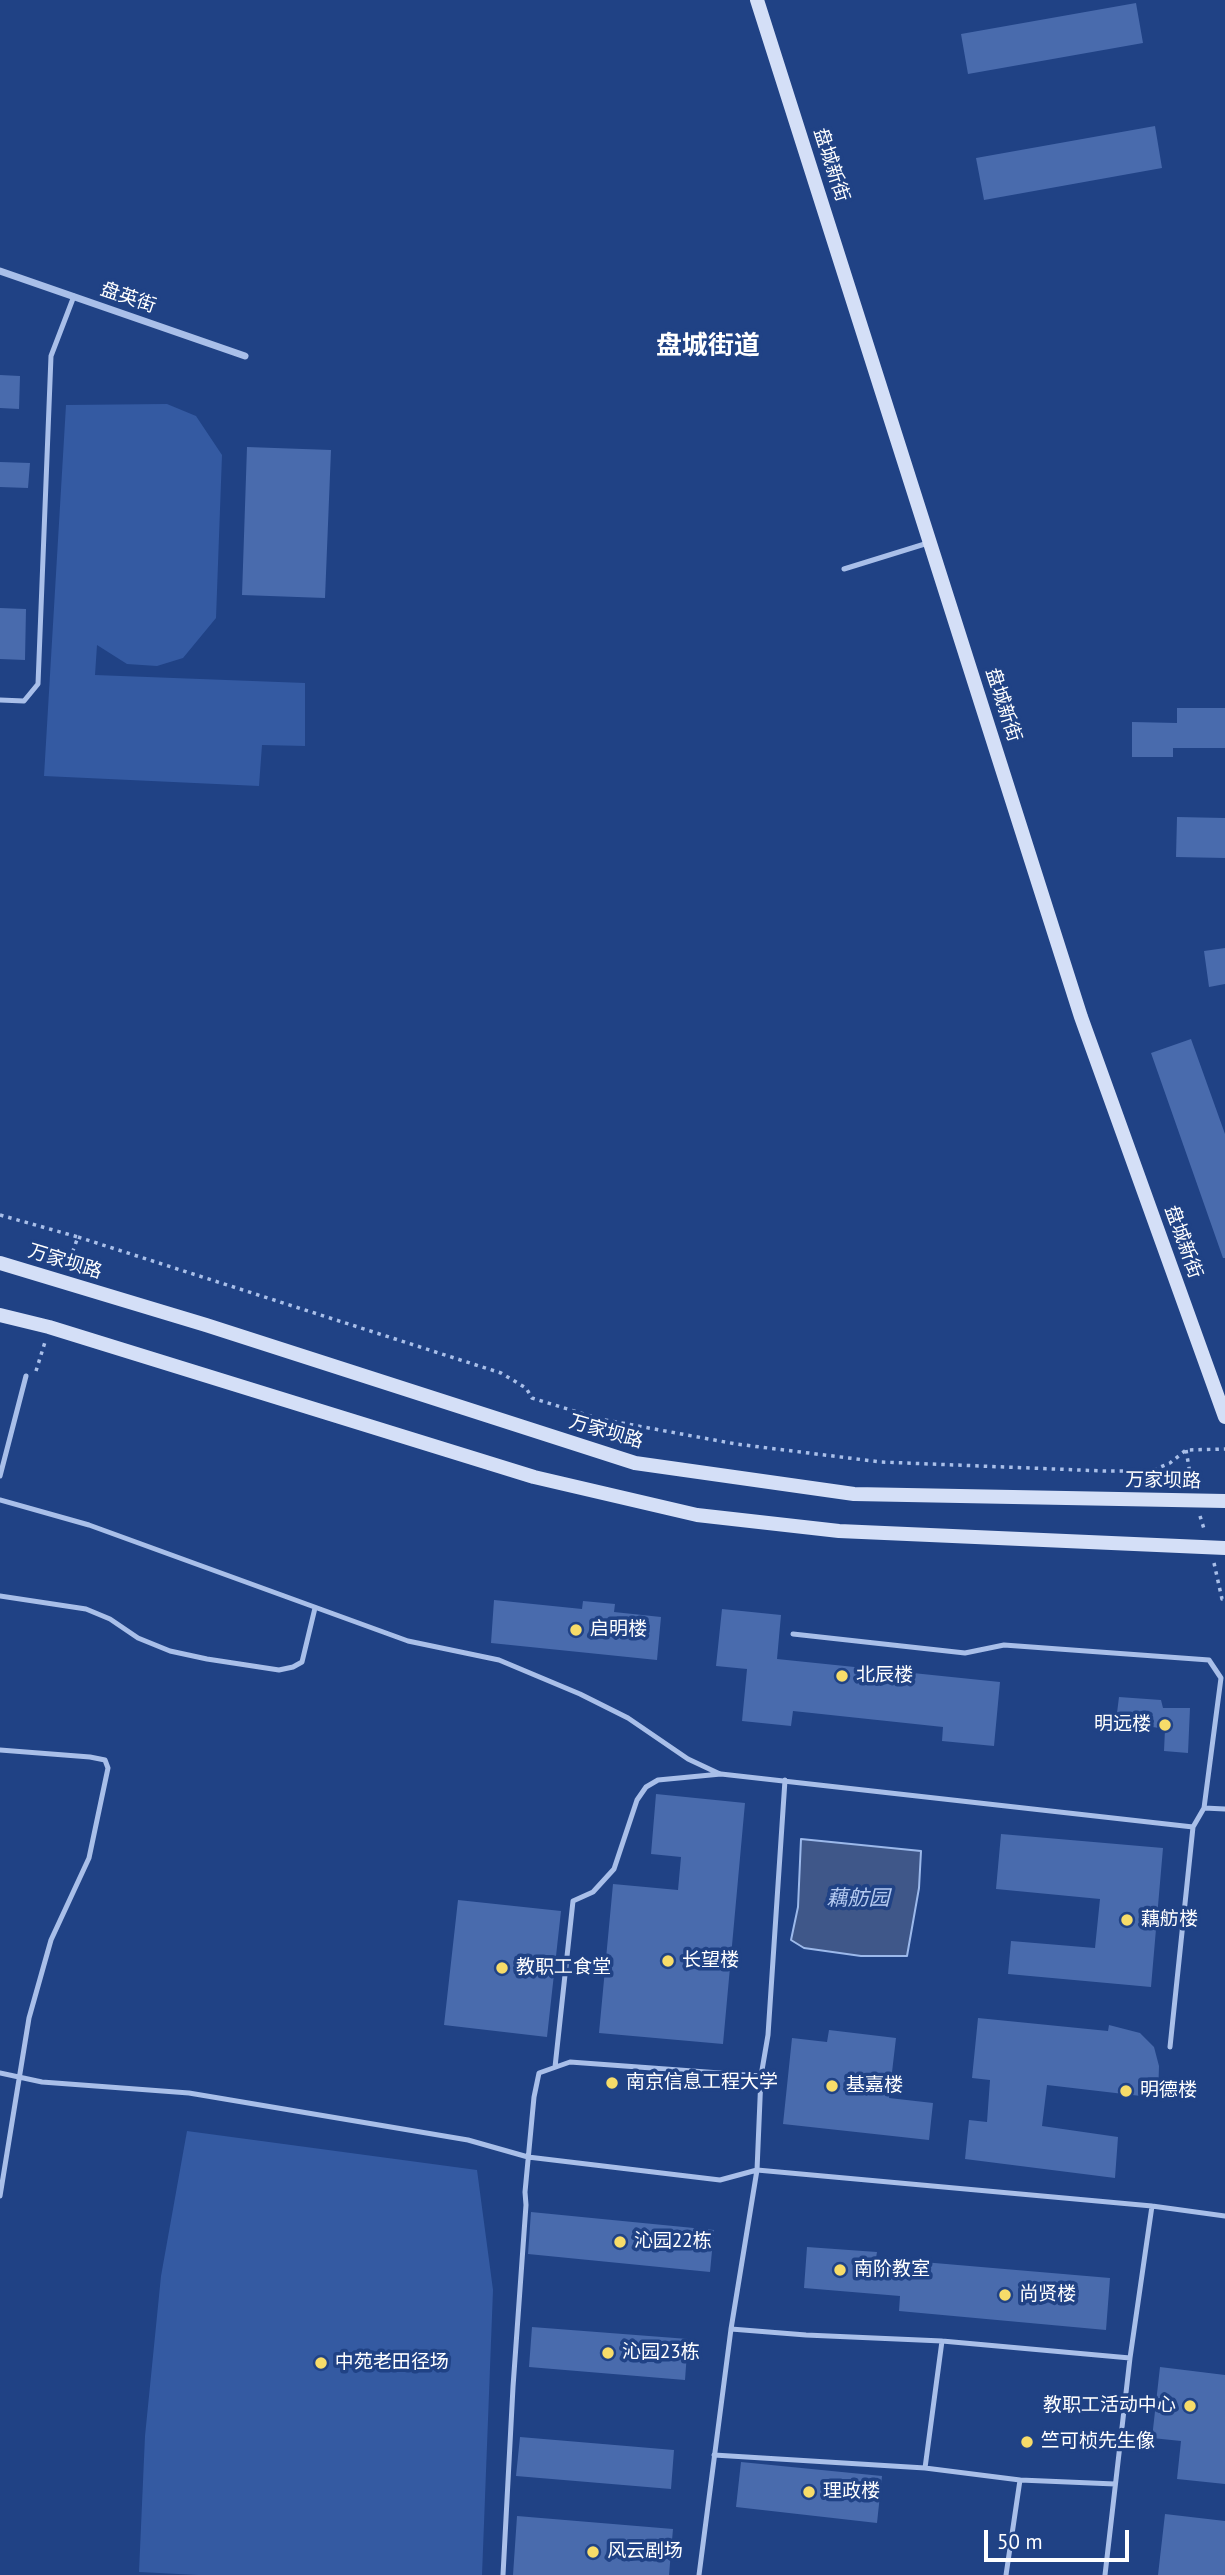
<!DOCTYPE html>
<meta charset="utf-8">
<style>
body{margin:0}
#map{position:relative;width:1225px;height:2575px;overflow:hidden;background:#204285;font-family:"PT Sans",sans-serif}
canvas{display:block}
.scale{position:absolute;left:984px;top:2530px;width:145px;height:32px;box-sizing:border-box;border:4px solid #fff;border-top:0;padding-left:9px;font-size:21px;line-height:24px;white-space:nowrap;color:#fff;-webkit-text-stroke:5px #204285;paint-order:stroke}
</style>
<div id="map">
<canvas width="1225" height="2575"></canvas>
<div class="scale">50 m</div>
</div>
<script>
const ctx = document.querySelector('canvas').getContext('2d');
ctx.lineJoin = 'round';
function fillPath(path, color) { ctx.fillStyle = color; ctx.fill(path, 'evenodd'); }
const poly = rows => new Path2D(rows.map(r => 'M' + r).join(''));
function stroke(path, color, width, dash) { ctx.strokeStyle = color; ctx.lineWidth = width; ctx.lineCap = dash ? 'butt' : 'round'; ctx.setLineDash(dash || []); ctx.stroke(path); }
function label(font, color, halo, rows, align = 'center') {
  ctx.font = font + ' "PT Sans","Noto Sans SC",sans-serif'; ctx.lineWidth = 7; ctx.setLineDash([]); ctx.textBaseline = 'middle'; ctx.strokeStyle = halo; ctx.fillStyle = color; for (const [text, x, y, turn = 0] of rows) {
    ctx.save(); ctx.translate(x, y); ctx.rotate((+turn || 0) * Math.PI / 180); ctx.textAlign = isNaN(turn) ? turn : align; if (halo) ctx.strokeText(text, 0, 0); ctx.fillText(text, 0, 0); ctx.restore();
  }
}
fillPath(poly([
 [167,404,196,416,222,455,216,618,183,658,157,666,127,664,97,645,95,675,305,683,305,746,262,745,259,786,44,776,66,405],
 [187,2131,477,2170,493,2290,482,2575,198,2575,139,2572,145,2436,161,2276]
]), '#345aa2');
const water = poly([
 [801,1839,921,1851,919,1888,907,1956,861,1956,804,1948,791,1940,798,1907,801,1839]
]);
fillPath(water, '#3f5789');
stroke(water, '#9cb9eb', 2);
fillPath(poly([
 [1136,3,1143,43,968,74,961,34],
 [1155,126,1162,168,984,200,976,158],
 [0,375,20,376,19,409,0,408],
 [247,447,331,450,325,598,242,595],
 [0,462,30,463,28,488,0,487],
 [0,608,26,609,25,660,0,659],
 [1177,708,1225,708,1225,748,1173,748,1173,757,1132,757,1132,722,1177,723],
 [1177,817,1225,818,1225,858,1176,857],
 [1225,948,1225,984,1209,987,1204,951],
 [1191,1039,1225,1134,1225,1258,1223,1258,1151,1053],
 [494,1600,582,1609,583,1601,615,1604,614,1612,661,1617,657,1660,491,1643],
 [722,1609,781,1615,777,1659,1000,1682,994,1746,942,1741,943,1727,793,1711,791,1726,742,1721,747,1669,716,1666],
 [1119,1697,1161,1700,1163,1708,1190,1708,1188,1753,1164,1751,1165,1729,1116,1721],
 [656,1794,745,1803,723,2044,599,2033,613,1884,678,1890,681,1857,651,1854],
 [1001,1834,1163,1848,1151,1987,1008,1974,1011,1941,1095,1948,1100,1899,996,1889],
 [458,1900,561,1911,547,2037,444,2025],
 [978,2018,1108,2031,1109,2025,1140,2033,1154,2047,1159,2066,1158,2098,1047,2085,1042,2126,1118,2137,1115,2178,965,2159,969,2120,987,2122,990,2080,972,2078],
 [829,2030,896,2038,889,2098,933,2103,929,2140,783,2124,792,2038,827,2042],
 [531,2212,714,2230,710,2272,528,2254],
 [807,2247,877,2252,876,2258,1110,2278,1106,2330,899,2311,900,2296,804,2288],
 [532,2327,688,2339,685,2380,529,2367],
 [1160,2367,1225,2375,1225,2484,1177,2479,1181,2441,1152,2438],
 [520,2437,674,2450,671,2489,516,2476],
 [741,2462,882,2476,877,2523,736,2507],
 [1165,2514,1225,2521,1225,2575,1158,2575],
 [517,2516,673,2529,669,2575,513,2575]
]), '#496bad');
stroke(poly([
 [0,1215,78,1237,67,1267],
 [78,1237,501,1373,526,1388,532,1398,600,1419,736,1444,881,1462,1104,1471,1151,1471,1170,1463,1186,1450,1225,1449],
 [36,1371,45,1342],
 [1186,1450,1192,1485],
 [1200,1516,1205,1532],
 [1214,1563,1222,1599,1225,1599]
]), '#a9bfe9', 3.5, [3.5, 5]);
stroke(poly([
 [844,569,928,543],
 [0,700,24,701,38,684,51,356,74,296],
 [0,1476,26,1376],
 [0,1500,89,1525,408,1641,499,1660,580,1694,628,1718,688,1759,720,1774],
 [0,1596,86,1609,110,1619,138,1638,170,1651,207,1659,279,1670,293,1667,302,1662,315,1608],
 [793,1634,965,1653,1004,1645,1209,1660,1221,1678,1204,1808],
 [0,1750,90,1757,105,1760,108,1768,89,1858,51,1940,29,2018,0,2196],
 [1170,2047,1193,1827],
 [555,2067,573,1901,593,1892,614,1869,637,1800,646,1787,658,1780,721,1774,1193,1827,1204,1808,1225,1809],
 [0,2073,42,2082,189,2093,468,2140,528,2157,720,2180,757,2170,1152,2206,1225,2216],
 [731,2329,757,2170,761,2076,768,2035,785,1780],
 [714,2455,925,2468,1020,2480,1115,2484],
 [925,2468,942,2341],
 [503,2575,513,2387,526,2205,525,2192,534,2097,539,2073,570,2062,761,2076],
 [699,2575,731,2329,806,2335,942,2341,1130,2358,1152,2206],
 [1006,2575,1020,2480],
 [1105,2575,1130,2358]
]), '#a9bfe9', 5);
stroke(poly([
 [0,271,245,356]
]), '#a9bfe9', 7);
stroke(poly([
 [757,0,1081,1017,1225,1417],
 [0,1263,206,1325,635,1463,854,1494,1225,1501],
 [0,1315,49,1327,534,1477,697,1515,839,1531,1225,1548]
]), '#d4dff7', 14);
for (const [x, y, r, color] of [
 [576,1630,7,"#f7dc69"],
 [842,1676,7,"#f7dc69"],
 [1165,1725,7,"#f7dc69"],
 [1127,1920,7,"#f7dc69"],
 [668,1961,7,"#f7dc69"],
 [502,1968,7,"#f7dc69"],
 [612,2083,7,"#f7dc69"],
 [832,2086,7,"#f7dc69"],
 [1126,2091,7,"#f7dc69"],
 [620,2242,7,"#f7dc69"],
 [840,2270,7,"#f7dc69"],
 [1005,2295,7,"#f7dc69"],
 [608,2353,7,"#f7dc69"],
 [321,2363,7,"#f7dc69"],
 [1190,2406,7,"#f7dc69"],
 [1027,2442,7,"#f7dc69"],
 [809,2492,7,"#f7dc69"],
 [593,2552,7,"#f7dc69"]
]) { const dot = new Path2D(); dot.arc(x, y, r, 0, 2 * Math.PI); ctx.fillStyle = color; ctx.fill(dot); stroke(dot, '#204285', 2.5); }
label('19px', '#fff', '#204285', [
 ["盘城新街",831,165,72],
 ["盘英街",128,298,19],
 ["盘城新街",1003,705,72],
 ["盘城新街",1183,1242,70],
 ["万家坝路",65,1262,17],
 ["万家坝路",606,1432,16],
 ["万家坝路",1163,1481,1]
]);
label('19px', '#fff', '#204285', [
 ["启明楼",590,1630],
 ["北辰楼",856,1676],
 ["明远楼",1151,1725,"right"],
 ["藕舫楼",1141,1920],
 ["长望楼",682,1961],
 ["教职工食堂",516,1968],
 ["南京信息工程大学",626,2083],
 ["基嘉楼",846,2086],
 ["明德楼",1140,2091],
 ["沁园22栋",634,2242],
 ["南阶教室",854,2270],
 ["尚贤楼",1019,2295],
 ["沁园23栋",622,2353],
 ["中苑老田径场",335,2363],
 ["教职工活动中心",1176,2406,"right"],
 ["竺可桢先生像",1041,2442],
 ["理政楼",823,2492],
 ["风云剧场",607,2552]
], 'left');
label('italic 21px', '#b4caf1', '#204285', [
 ["藕舫园",858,1899]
]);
label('bold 26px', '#fff', '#204285', [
 ["盘城街道",708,347]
]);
</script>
